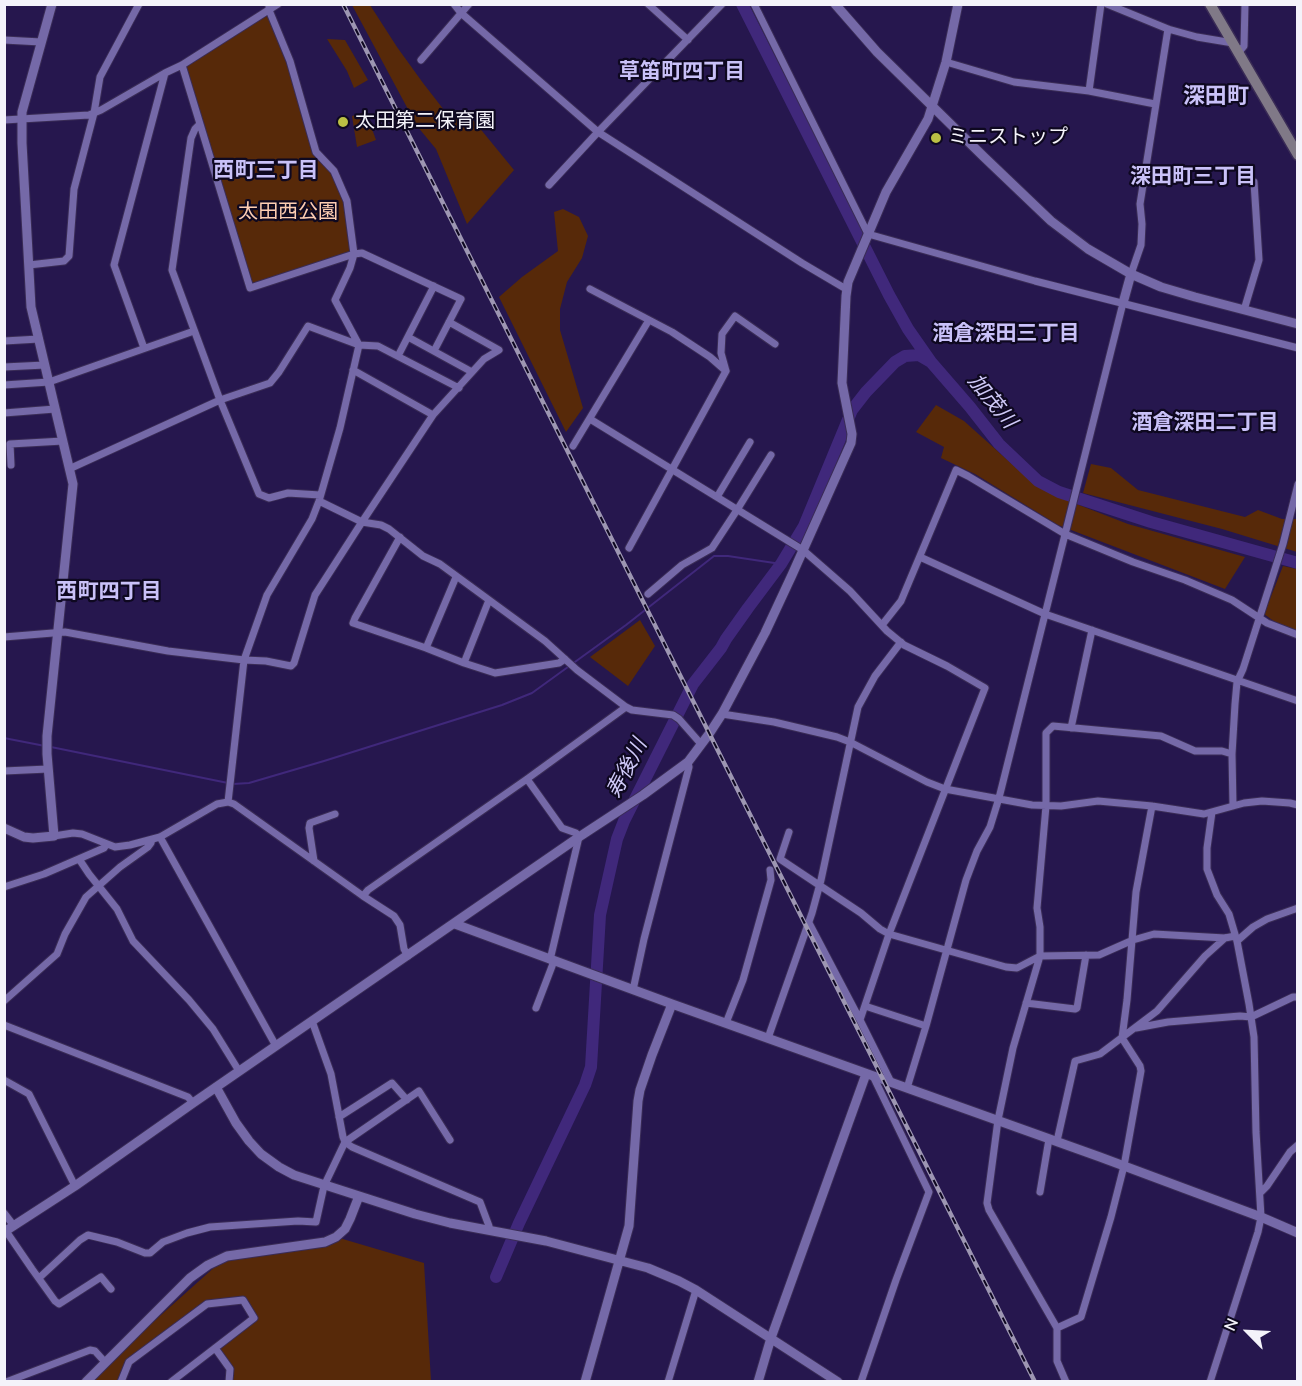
<!DOCTYPE html>
<meta charset="utf-8">
<style>
body{margin:0}
#map{position:relative;width:1302px;height:1386px;overflow:hidden;background:#26174e;font-family:"Nunito Sans",sans-serif}
canvas{display:block}
.frame{position:absolute;inset:0;border:6px solid #f4f3fa;pointer-events:none}
.north{position:absolute;left:1218px;top:1302px;width:60px;height:60px;-webkit-text-stroke:4px #0e0820;paint-order:stroke;rotate:294deg;font-size:16px;font-weight:700;line-height:24px;text-align:center;color:#f4f3fa}
.north::after{content:'';display:block;margin:auto;width:21px;height:27px;background:#f4f3fa;clip-path:polygon(50% 0,100% 100%,50% 72%,0 100%)}
</style>
<div id="map">
<canvas width="1302" height="1386"></canvas>
<div class="frame"></div>
<div class="north">N</div>
</div>
<script>
const ctx = document.querySelector('canvas').getContext('2d');
ctx.lineJoin = 'round';
function fillPath(path, color) { ctx.fillStyle = color; ctx.fill(path, 'evenodd'); }
const poly = rows => new Path2D(rows.map(r => 'M' + r).join(''));
function stroke(path, color, width, dash) { ctx.strokeStyle = color; ctx.lineWidth = width; ctx.lineCap = dash ? 'butt' : 'round'; ctx.setLineDash(dash || []); ctx.stroke(path); }
function label(font, color, halo, rows, align = 'center') {
  ctx.font = font + ' "Nunito Sans","Noto Sans JP",sans-serif'; ctx.lineWidth = 4.5; ctx.setLineDash([]); ctx.textBaseline = 'middle'; ctx.strokeStyle = halo; ctx.fillStyle = color; for (const [text, x, y, turn = 0] of rows) {
    ctx.save(); ctx.translate(x, y); ctx.rotate((+turn || 0) * Math.PI / 180); ctx.textAlign = isNaN(turn) ? turn : align; if (halo) ctx.strokeText(text, 0, 0); ctx.fillText(text, 0, 0); ctx.restore();
  }
}
fillPath(poly([
 [352,5,370,5,397,47,423,83,444,110,469,115,514,170,467,224,436,149,417,126],
 [269,10,290,61,316,152,334,171,347,201,354,254,250,288,182,65],
 [327,39,345,40,368,80,354,88,347,71],
 [366,112,376,140,357,147,352,116],
 [563,209,579,217,588,236,582,258,567,282,560,309,560,330,583,408,566,432,499,297,522,277,558,251,554,212],
 [936,405,964,421,1022,473,1049,492,1061,498,1128,524,1245,557,1225,589,1058,525,975,474,941,458,944,447,916,432],
 [1091,464,1111,468,1138,490,1245,517,1258,510,1282,519,1297,519,1297,552,1222,529,1083,493],
 [1283,566,1297,569,1297,630,1279,625,1264,614],
 [640,620,655,646,628,686,590,657],
 [336,1237,424,1263,431,1381,229,1381,230,1369,215,1348,254,1318,242,1300,207,1304,129,1362,122,1381,86,1382,227,1256]
]), '#572909');
stroke(poly([
 [4,738,45,746],
 [51,747,228,783],
 [233,784,249,783,324,761,502,705,532,693,626,625,714,556,728,556,781,564]
]), '#40287b', 2);
stroke(poly([
 [742,4,889,295,908,329,931,362,970,407,999,444,1038,481,1059,492,1151,522,1298,563],
 [496,1277,519,1223,585,1085,591,1067,600,915,617,839,624,821,693,684,721,648,726,639,748,608,781,564,804,526,852,410,866,392,895,362,905,356,919,355,931,362]
]), '#40287b', 12);
const minor = poly([
 [269,4,269,10,290,61,316,152,334,171,347,201,354,254,350,268,335,300,359,345,340,428,319,501,312,519,267,595,244,660,228,802,234,804,363,896,394,916,400,925,404,949,408,956],
 [454,4,461,13,598,132,802,263,846,289],
 [648,4,688,40],
 [754,4,868,234,1035,281,1298,348],
 [1107,4,1168,29,1197,37,1233,43],
 [4,40,41,42],
 [1239,52,1244,46,1245,4],
 [421,60,469,4],
 [946,62,1014,82,1089,91,1155,104],
 [182,65,250,288,354,254,362,253,461,299,434,351],
 [1089,91,1101,4],
 [4,120,89,115,101,110,165,73,182,65,278,4],
 [199,125,195,129,191,138,172,270,220,400,259,494,269,498,288,493,320,495],
 [549,185,598,132,722,4],
 [29,265,64,261,69,256,74,189,94,113,100,77,139,4],
 [1131,274,1141,245,1142,224,1140,204,1168,29],
 [590,289,672,332,710,357,726,371],
 [1244,310,1259,260,1254,182],
 [408,337,472,372],
 [4,341,39,339],
 [144,348,114,265,165,73],
 [398,356,434,286],
 [4,367,45,365],
 [353,370,433,415],
 [4,385,49,382,194,331],
 [4,413,55,409],
 [590,419,803,550,850,591,887,631,904,645,947,666,985,688,889,934,860,1020],
 [573,446,649,320],
 [11,465,10,444,63,441],
 [69,469,220,400,270,383,279,372,308,326,359,345,378,346,459,388],
 [717,497,750,442],
 [319,501,362,522,381,525,389,529,423,556,440,564,545,641,577,670,626,707,632,710,673,715,679,719,701,744],
 [400,537,355,618,353,623,426,648,456,577],
 [629,548,726,371,721,353,722,334,735,316,775,344],
 [920,557,1045,614,1298,701],
 [648,594,682,565,712,548,737,510,771,455],
 [489,600,464,663,495,673,559,663,565,659],
 [882,625,901,601,956,470,968,476,1065,534,1133,562,1185,580,1232,600,1267,623,1298,635],
 [4,637,65,632,168,651,244,660,266,661,291,666,294,663,315,595,362,522,433,415,484,359,499,350,449,322],
 [426,648,464,663],
 [722,714,774,722,837,737,850,742,927,782,945,789,1032,805,1061,806,1098,801,1152,806,1204,814,1244,803,1262,801,1290,803,1298,805],
 [1071,728,1092,630],
 [4,771,48,769],
 [527,779,562,828,576,833,579,837,550,960],
 [1233,806,1232,754,1235,704,1237,682,1243,669,1283,544,1298,484],
 [789,832,780,859,861,913,880,929,889,934,1006,967,1017,968,1040,956,1099,955,1133,940,1154,934,1225,938,1235,936],
 [54,836,73,833,82,834,115,847,130,845,160,837,217,804,228,802],
 [160,837,276,1046],
 [79,859,89,874,117,909,133,941,189,1000,213,1029,239,1071],
 [314,861,309,828,310,823,335,814],
 [4,887,44,874,104,848,106,845],
 [363,896,368,890,527,779,626,707],
 [809,923,860,1020,891,1082],
 [1237,941,1253,927,1267,919,1298,908],
 [633,990,644,939,689,767,688,762],
 [4,1001,57,954,65,934,86,897,120,867,148,847,151,843,152,839],
 [1026,1003,1075,1009,1077,1008,1086,955],
 [865,1006,926,1026],
 [536,1008,554,961],
 [312,1021,331,1074,343,1137,345,1142,352,1147,480,1202,489,1226,489,1230],
 [726,1023,743,980,752,948,771,880,770,870],
 [4,1025,188,1097,193,1103],
 [1136,1028,1168,1022,1240,1016,1251,1017,1293,997,1298,997],
 [768,1038,812,913,821,880,858,707,875,676,901,642],
 [4,1080,29,1094,75,1186],
 [907,1088,926,1026,966,880,977,851,990,827,999,798,1123,303],
 [339,1117,392,1083,407,1100],
 [1057,1141,1075,1061,1100,1054,1157,1011,1205,956,1225,938],
 [1040,1192,1049,1139],
 [1260,1193,1267,1186,1290,1152,1298,1145],
 [4,1213,14,1226],
 [6,1231,32,1269,55,1301,59,1304,101,1277,111,1289],
 [39,1278,80,1240,88,1235,117,1242,145,1253,150,1253,163,1242,187,1233,210,1227,298,1221,316,1222,324,1186,345,1142,419,1091,450,1140],
 [1057,1328,1081,1317,1111,1217,1124,1166,1141,1071,1140,1066,1122,1038,1127,1000,1136,892,1152,806],
 [215,1348,230,1369,229,1382],
 [6,1382,90,1350,95,1351,104,1361],
 [121,1382,129,1362,207,1304,243,1300,254,1318,171,1382],
 [668,1382,696,1290],
 [861,1382,896,1280,929,1192,873,1076],
 [1066,1382,1057,1361,1057,1328,989,1210,987,1203,998,1120,1013,1048,1040,956,1040,927,1037,908,1046,806,1046,733,1053,726,1161,736,1195,751,1222,751,1232,754],
 [1210,1382,1258,1232,1261,1217,1256,1132,1254,1037,1249,1004,1237,941,1229,914,1217,895,1207,869,1207,848,1212,812]
]);
const tertiary = poly([
 [835,4,877,52,984,157,1051,221,1088,249,1131,274,1161,287,1195,297,1298,324],
 [1123,303,1131,274],
 [4,828,24,837,33,838,54,836,47,754,47,736,73,484,31,307,22,143,22,112,52,4],
 [455,924,672,1004,1100,1157,1261,1217,1298,1233],
 [216,1087,236,1123,249,1141,261,1154,279,1167,294,1175,415,1214,450,1223,546,1241,648,1268,679,1281,696,1290,838,1382],
 [4,1232,75,1186,193,1103,579,837,643,795,688,762,709,734,722,714,765,633,792,575,851,443,852,434,842,383,846,296,848,282,886,192,928,119,946,62,958,4],
 [86,1382,190,1278,208,1265,227,1256,325,1242,336,1237,345,1229,350,1219,359,1196],
 [585,1382,629,1226,638,1101,640,1090,652,1055,672,1004],
 [758,1382,771,1338,866,1074]
]);
const secondary = poly([
 [1210,4,1298,155]
]);
stroke(minor, '#3a2c56', 9);
stroke(tertiary, '#3a2c56', 11);
stroke(secondary, '#3a2c56', 13);
stroke(minor, '#7569a8', 7);
stroke(tertiary, '#7569a8', 9);
stroke(secondary, '#807987', 10);
const rail = poly([
 [343,4,1035,1382]
]);
stroke(rail, '#9d96b2', 4.5);
stroke(rail, '#0e0820', 2, [7]);
for (const [x, y, r, color] of [
 [343,122,6,"#bbc044"],
 [936,138,6,"#bbc044"]
]) { const dot = new Path2D(); dot.arc(x, y, r, 0, 2 * Math.PI); ctx.fillStyle = color; ctx.fill(dot); stroke(dot, '#0e0820', 2); }
label('20px', '#f4f3fa', '#0e0820', [
 ["太田第二保育園",355,122],
 ["ミニストップ",948,138]
], 'left');
label('20px', '#fdcdb2', '#0e0820', [
 ["太田西公園",288,213]
]);
label('bold 21px', '#c9c1f8', '#0e0820', [
 ["草笛町四丁目",682,73],
 ["西町三丁目",266,172],
 ["深田町三丁目",1193,178],
 ["酒倉深田三丁目",1006,335],
 ["酒倉深田二丁目",1205,424],
 ["西町四丁目",109,593]
]);
label('italic 21px', '#cfc9f8', '#0e0820', [
 ["加茂川",991,402,51],
 ["寿後川",628,769,-63]
]);
label('bold 22px', '#c9c1f8', '#0e0820', [
 ["深田町",1216,98]
]);
</script>
